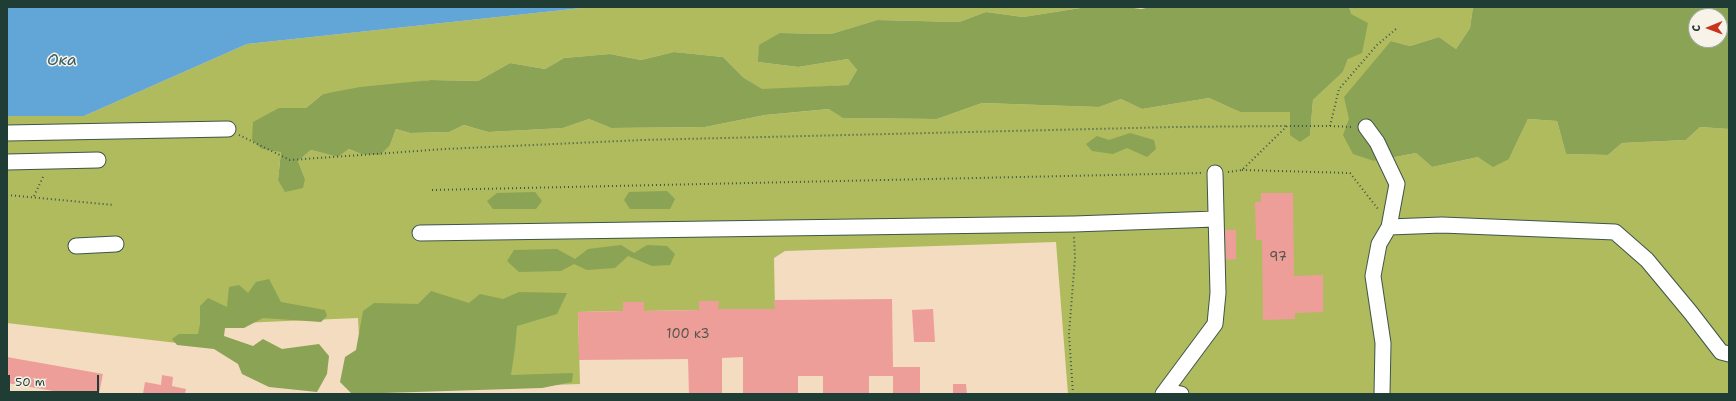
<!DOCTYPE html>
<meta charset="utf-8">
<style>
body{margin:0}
#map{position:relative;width:1736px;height:401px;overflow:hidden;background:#f4dcc0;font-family:"Shantell Sans",sans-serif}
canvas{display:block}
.frame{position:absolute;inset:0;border:8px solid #1f3d34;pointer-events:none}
.north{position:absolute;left:1688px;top:8px;width:40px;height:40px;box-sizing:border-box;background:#f7f3e8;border:1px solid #a1aaa0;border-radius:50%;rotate:269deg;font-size:11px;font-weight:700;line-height:16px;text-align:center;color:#1f3d34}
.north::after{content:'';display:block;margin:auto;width:14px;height:18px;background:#c8321e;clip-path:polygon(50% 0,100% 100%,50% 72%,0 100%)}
.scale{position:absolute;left:8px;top:375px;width:91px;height:18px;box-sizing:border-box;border:2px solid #1f3d34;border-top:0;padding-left:5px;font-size:12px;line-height:14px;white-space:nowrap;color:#1f3d34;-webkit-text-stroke:3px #f7f3e8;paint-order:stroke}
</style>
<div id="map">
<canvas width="1736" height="401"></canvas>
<div class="frame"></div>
<div class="north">С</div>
<div class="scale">50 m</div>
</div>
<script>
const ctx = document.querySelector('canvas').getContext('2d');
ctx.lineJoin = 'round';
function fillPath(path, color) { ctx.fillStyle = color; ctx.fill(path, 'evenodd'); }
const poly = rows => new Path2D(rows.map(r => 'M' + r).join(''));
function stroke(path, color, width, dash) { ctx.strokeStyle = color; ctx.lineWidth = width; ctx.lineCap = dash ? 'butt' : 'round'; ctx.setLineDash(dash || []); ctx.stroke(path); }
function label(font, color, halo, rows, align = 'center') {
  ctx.font = font + ' "Shantell Sans",sans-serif'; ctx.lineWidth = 3; ctx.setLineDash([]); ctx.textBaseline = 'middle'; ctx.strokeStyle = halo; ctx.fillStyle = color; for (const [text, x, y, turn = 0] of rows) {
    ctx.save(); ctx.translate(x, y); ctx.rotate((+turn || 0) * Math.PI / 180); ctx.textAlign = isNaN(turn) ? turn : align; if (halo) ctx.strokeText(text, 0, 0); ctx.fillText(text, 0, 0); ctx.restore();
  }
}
fillPath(poly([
 [591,7,1087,7,1023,17,986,12,959,22,877,20,831,34,780,33,758,62,798,67,848,59,857,70,848,85,762,90,744,78,723,57,674,52,641,60,610,54,564,58,545,69,510,63,478,81,431,80,323,94,306,108,279,108,262,149,281,151,278,180,305,179,298,161,311,150,338,157,349,149,361,154,390,145,396,129,410,133,449,132,464,125,488,132,563,128,589,119,611,128,705,127,765,115,830,109,844,118,937,119,982,103,1099,107,1121,99,1142,109,1209,98,1240,112,1290,112,1290,135,1310,135,1313,100,1343,72,1348,59,1350,14,1349,7,1473,7,1470,28,1456,49,1439,37,1410,46,1391,41,1374,161,1416,153,1432,167,1478,157,1509,159,1528,119,1557,121,1566,154,1608,155,1622,143,1686,140,1700,127,1729,129,1729,394,1068,394,1056,242,785,251,774,258,775,309,718,309,718,301,699,301,699,310,644,311,643,302,623,302,623,311,578,312,580,384,362,391,358,318,217,324,211,347,7,323,7,116,84,116,247,44]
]), '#afbb5d');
fillPath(poly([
 [1087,7,1126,7,1141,9,1152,7,1349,7,1351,14,1368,23,1362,53,1348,59,1343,72,1313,100,1310,135,1300,142,1290,135,1290,112,1240,112,1209,98,1142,109,1121,99,1099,107,982,103,937,119,843,118,829,109,765,115,705,127,611,128,589,119,563,128,488,132,464,125,449,132,410,133,396,129,390,145,380,155,361,154,349,149,338,157,311,150,298,161,305,179,303,188,285,192,278,180,281,152,262,149,252,140,253,122,279,108,306,108,323,94,360,87,431,80,478,81,510,63,545,69,564,58,610,54,641,60,674,52,723,57,744,78,762,89,848,85,857,70,848,59,798,67,758,62,759,45,780,33,831,34,877,20,959,22,986,12,1023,17],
 [1473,7,1729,7,1729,129,1700,127,1686,140,1622,143,1608,155,1566,154,1557,121,1528,119,1509,159,1493,167,1478,157,1432,167,1416,153,1374,161,1353,154,1343,135,1349,119,1344,97,1391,41,1410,46,1439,37,1456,49,1470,28],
 [1696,16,1720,16,1720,40,1696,40],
 [1130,133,1154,140,1156,149,1147,157,1127,148,1113,154,1092,151,1086,144,1097,136,1109,140],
 [667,191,675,199,670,209,630,209,624,200,629,192],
 [535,192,542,201,536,209,493,209,487,201,497,193],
 [621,245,634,253,647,245,667,246,675,254,670,265,652,266,628,256,615,268,587,270,574,264,561,271,519,272,507,261,514,250,557,249,575,259,588,249],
 [269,279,281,302,325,310,327,316,321,322,263,318,244,328,225,328,224,336,253,346,263,339,282,349,319,344,329,356,327,374,317,392,269,387,242,374,238,364,214,349,177,345,172,339,179,334,198,334,200,324,200,306,208,298,227,307,229,287,239,285,248,293,256,282],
 [431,291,469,303,480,294,503,299,519,292,567,293,557,314,517,326,515,348,511,375,573,373,572,382,542,388,352,394,340,382,345,357,356,350,363,311,374,303,418,304]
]), '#8ba354');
fillPath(poly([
 [7,7,591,7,247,44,84,116,7,116]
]), '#62a5d7');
fillPath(poly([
 [1261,193,1293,193,1294,276,1323,275,1323,312,1295,313,1295,319,1263,320,1262,240,1256,240,1255,202,1261,202],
 [1225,230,1236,230,1236,259,1226,260],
 [892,299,893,367,920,367,920,394,893,394,893,376,869,376,869,394,823,394,823,376,798,376,798,393,743,394,743,357,722,358,722,394,689,394,688,359,579,360,578,312,623,311,623,302,644,302,644,311,699,310,699,301,719,301,718,309,775,309,774,300],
 [933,309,935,342,914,342,912,310],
 [7,357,103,374,99,394,71,394,7,383],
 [162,375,173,377,172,386,186,389,185,394,143,394,145,382,161,385],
 [953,384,966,384,967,394,953,394]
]), '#ee9e99');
const minor = poly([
 [1366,127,1377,142,1397,184,1389,227],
 [7,133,228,129],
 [7,162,98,160],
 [420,233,1074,224,1215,219],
 [76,246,116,244],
 [1166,391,1181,394],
 [1163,394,1215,324,1218,293,1215,173],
 [1382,394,1383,343,1373,276,1379,244,1389,227,1442,225,1615,232,1647,260,1691,313,1721,352,1729,354]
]);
stroke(minor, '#3f5549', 17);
stroke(poly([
 [1330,126,1353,127],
 [239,135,290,160,445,149,642,140,1174,127,1287,126],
 [1242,170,1350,173,1378,209],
 [1228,172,1242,170,1287,126,1330,126,1339,89,1377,45,1396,29],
 [432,190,1202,173],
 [7,195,114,205],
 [34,196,44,175],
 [1073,394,1069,334,1075,258,1074,237]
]), '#3f5549', 2, [1, 3]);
stroke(minor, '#fff', 15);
label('13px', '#53554d', null, [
 ["97",1278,258],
 ["100 к3",688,335]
]);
label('italic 16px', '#335c65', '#f7f3e8', [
 ["Ока",62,61]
]);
</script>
